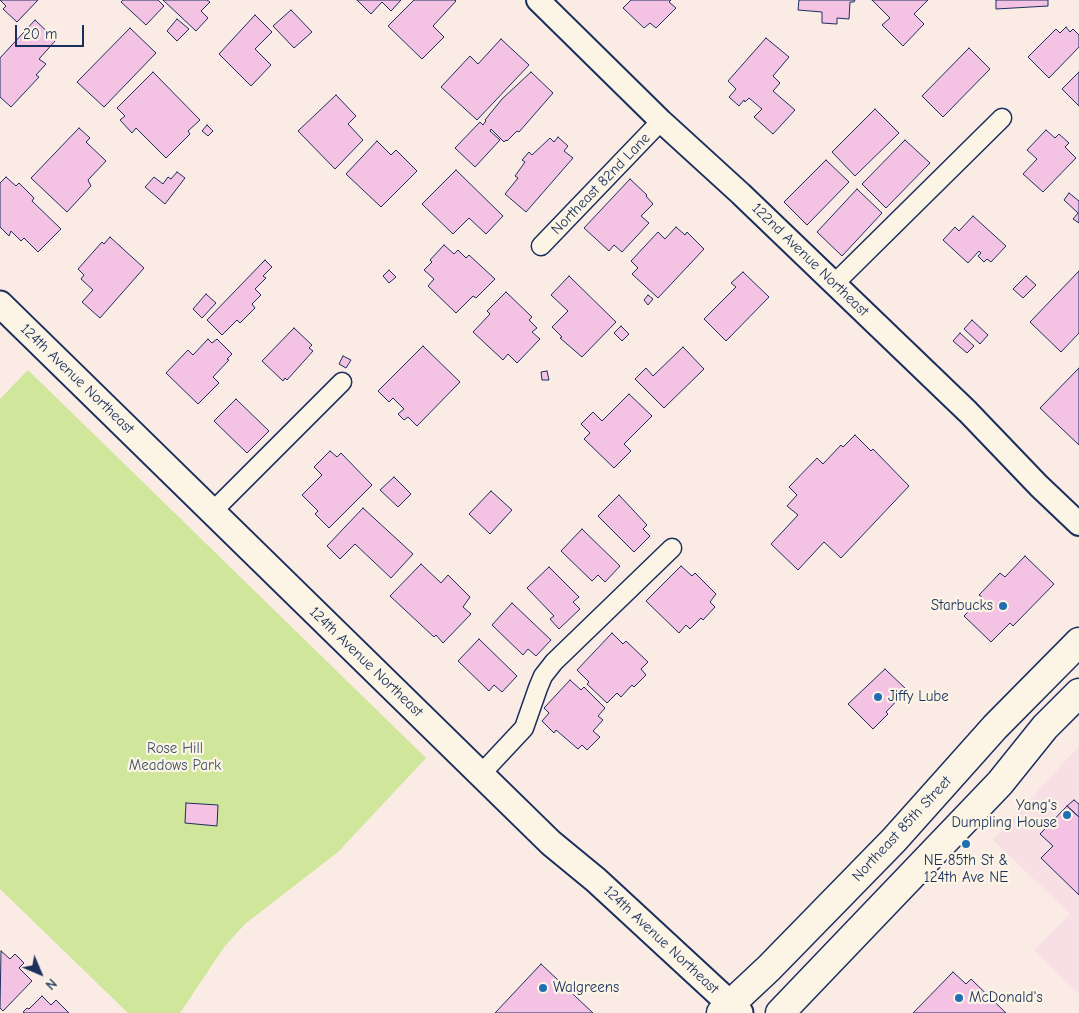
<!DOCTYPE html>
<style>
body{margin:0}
#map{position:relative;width:1079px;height:1013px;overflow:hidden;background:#faebe5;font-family:"Comic Neue",sans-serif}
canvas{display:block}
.north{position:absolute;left:15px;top:948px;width:50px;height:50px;-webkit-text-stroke:4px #fcf5e5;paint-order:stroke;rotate:135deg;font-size:14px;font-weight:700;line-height:20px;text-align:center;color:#1b2f5e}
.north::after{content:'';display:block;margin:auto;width:18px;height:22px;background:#1b2f5e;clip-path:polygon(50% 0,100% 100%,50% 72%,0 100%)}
.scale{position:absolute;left:15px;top:25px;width:69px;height:22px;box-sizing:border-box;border:2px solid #1b2f5e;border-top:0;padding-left:6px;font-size:15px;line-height:18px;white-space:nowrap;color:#1b2f5e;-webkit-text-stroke:4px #fcf5e5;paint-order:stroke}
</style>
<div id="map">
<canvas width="1079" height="1013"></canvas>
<div class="north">N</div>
<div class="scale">20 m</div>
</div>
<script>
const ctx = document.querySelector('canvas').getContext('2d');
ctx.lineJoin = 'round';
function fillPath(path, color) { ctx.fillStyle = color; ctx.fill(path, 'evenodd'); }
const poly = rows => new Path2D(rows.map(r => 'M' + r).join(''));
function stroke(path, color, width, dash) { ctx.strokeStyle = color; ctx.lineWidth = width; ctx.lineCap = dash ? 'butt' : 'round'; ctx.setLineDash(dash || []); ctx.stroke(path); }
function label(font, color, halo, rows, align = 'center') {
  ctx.font = font + ' "Comic Neue",sans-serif'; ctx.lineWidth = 4.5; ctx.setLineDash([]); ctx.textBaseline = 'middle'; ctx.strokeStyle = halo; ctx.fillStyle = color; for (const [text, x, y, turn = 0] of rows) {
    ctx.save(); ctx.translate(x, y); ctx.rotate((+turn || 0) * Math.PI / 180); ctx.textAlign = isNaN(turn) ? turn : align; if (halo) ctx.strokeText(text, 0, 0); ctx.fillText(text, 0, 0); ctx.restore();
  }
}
fillPath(poly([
 [1079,746,1079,994,1034,950,1070,914,993,840]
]), '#f8dfe5');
fillPath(poly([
 [28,370,426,758,338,852,245,924,224,947,180,1013,128,1013,0,889,0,399]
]), '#cfe69b');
const building = poly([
 [0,0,38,0,17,22,3,9,6,6,0,0],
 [123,0,158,0,164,6,146,25,121,2,123,0],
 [163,0,207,0,210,2,201,11,208,18,196,31,163,0],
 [357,0,401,0,391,11,382,2,371,14,357,0],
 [414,0,455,0,456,1,433,26,444,37,422,59,388,26,414,0],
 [631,0,671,0,669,2,676,8,656,28,650,23,644,28,623,8,631,0],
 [799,0,855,0,854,2,850,2,849,19,837,18,837,24,822,23,822,12,798,10,799,0],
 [872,0,928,0,914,14,924,24,903,46,882,25,890,18,872,0],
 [996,0,1048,0,1048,6,996,9,996,0],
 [291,10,312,32,294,48,273,26,291,10],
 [255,15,272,32,255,49,271,65,251,86,219,54,255,15],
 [177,19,189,29,177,41,167,31,177,19],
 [35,20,56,40,39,59,46,64,36,75,39,77,11,107,0,97,0,58,35,20],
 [1066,27,1070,32,1073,29,1079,35,1079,47,1049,78,1028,57,1056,29,1060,33,1066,27],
 [130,28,156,53,104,107,77,82,130,28],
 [766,38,789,57,773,76,780,83,773,91,795,110,773,134,754,117,762,109,749,98,745,102,744,100,739,106,729,97,736,89,728,81,766,38],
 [501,39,529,65,477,120,441,87,470,56,478,64,501,39],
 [969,48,990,69,943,117,922,96,969,48],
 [153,72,200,120,188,131,190,134,166,158,136,128,132,133,120,120,125,116,117,108,153,72],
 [531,72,553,93,519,132,517,131,507,141,506,140,504,142,491,129,490,131,500,140,475,167,455,148,480,122,483,125,486,121,485,120,502,99,531,72],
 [1079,72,1079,106,1062,89,1079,72],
 [336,95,356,116,348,124,363,140,335,169,298,131,336,95],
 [875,109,899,133,855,176,832,152,875,109],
 [207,125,213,131,208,136,202,131,207,125],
 [79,128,90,138,86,142,106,161,88,180,91,186,67,212,31,178,79,128],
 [1046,130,1055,138,1059,134,1069,143,1065,147,1076,158,1043,192,1023,174,1037,159,1027,150,1046,130],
 [558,137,568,146,564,151,573,158,526,212,505,194,518,178,515,176,525,162,522,160,529,152,532,155,550,138,554,142,558,137],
 [905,140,930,163,886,208,862,184,905,140],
 [377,141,391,155,396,150,417,171,381,207,346,174,377,141],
 [826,160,849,182,807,225,784,202,826,160],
 [456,170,503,216,486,234,469,218,453,234,422,204,456,170],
 [177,172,185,178,165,204,145,187,154,177,163,184,168,177,171,179,177,172],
 [6,177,16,186,19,183,34,198,32,201,61,229,38,252,24,238,21,241,11,231,9,236,0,227,0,183,6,177],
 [630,179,647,195,646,196,653,204,641,216,649,223,622,252,614,245,609,251,584,228,630,179],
 [857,189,882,213,842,256,817,232,857,189],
 [1069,193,1079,201,1079,223,1073,219,1078,213,1064,200,1069,193],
 [973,216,1006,246,991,262,987,259,984,262,978,256,981,253,979,251,968,263,943,240,955,227,959,231,973,216],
 [676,227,685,235,687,232,704,249,658,298,632,274,638,268,631,261,658,232,665,239,676,227],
 [110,237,144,268,100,318,82,302,93,290,81,279,84,275,78,269,102,242,104,244,110,237],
 [444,245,454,254,458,250,466,258,469,255,495,279,476,298,473,296,456,313,428,286,434,279,424,270,432,262,430,260,444,245],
 [265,260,272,267,263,276,266,278,255,289,261,295,252,304,255,308,240,323,237,320,222,335,207,320,265,260],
 [389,270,396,277,389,283,383,276,389,270],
 [1079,271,1079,333,1061,352,1030,322,1079,271],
 [743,272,769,297,726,341,704,319,736,287,731,283,743,272],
 [569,276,616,322,582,357,560,338,562,337,552,327,568,311,551,295,569,276],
 [1026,276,1036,285,1023,298,1013,289,1026,276],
 [506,292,532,317,529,320,537,328,532,332,540,339,517,363,508,354,503,360,473,332,490,314,487,311,506,292],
 [206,294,216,303,202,318,193,309,206,294],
 [648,295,653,299,648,305,644,300,648,295],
 [972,320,988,335,980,344,964,329,972,320],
 [621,326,629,334,622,341,614,333,621,326],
 [294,328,312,345,309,348,313,351,287,380,285,378,283,381,262,361,294,328],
 [960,333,974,346,967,353,953,341,960,333],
 [208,339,212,343,217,339,232,354,227,359,229,360,213,377,219,383,198,404,166,373,188,350,193,355,208,339],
 [423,346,460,382,417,426,408,417,404,420,398,414,404,409,393,398,389,402,378,391,423,346],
 [683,347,704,369,664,408,635,379,646,368,653,376,683,347],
 [343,356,351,360,346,368,339,364,343,356],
 [1079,368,1079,445,1040,408,1079,368],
 [547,371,549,380,542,380,541,372,547,371],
 [629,394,652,416,624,444,631,451,614,468,584,439,590,433,581,424,593,412,602,421,629,394],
 [236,399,269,431,247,453,214,421,236,399],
 [855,435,871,451,873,449,909,486,841,558,824,542,798,570,771,544,798,515,787,506,797,495,789,487,817,458,823,464,841,445,843,447,855,435],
 [330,451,337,457,341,453,372,485,329,528,315,514,318,511,302,495,322,475,314,467,330,451],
 [394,477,411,494,398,507,380,490,394,477],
 [491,491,512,510,490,534,469,514,491,491],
 [619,495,647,525,643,529,650,536,634,552,598,516,619,495],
 [363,508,413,554,391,578,355,544,340,559,327,546,363,508],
 [582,529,620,566,605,582,598,575,592,581,561,551,582,529],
 [1025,556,1054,584,1013,626,1010,623,991,642,964,616,982,597,979,595,1000,573,1005,577,1025,556],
 [421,564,441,583,448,575,470,597,463,607,471,614,443,643,436,635,434,637,390,596,421,564],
 [681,566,692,576,695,573,716,594,710,602,715,607,703,620,701,618,690,629,686,625,679,633,646,601,681,566],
 [549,567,579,597,573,602,580,609,559,629,550,619,554,616,527,588,549,567],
 [512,603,551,640,536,656,528,649,523,655,492,625,512,603],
 [612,633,623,644,626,641,648,662,641,669,646,675,634,687,632,685,621,697,617,693,607,703,587,684,589,682,577,670,612,633],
 [479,639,517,676,502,692,494,685,489,691,458,661,479,639],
 [885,669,907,690,886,712,888,714,873,729,848,704,885,669],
 [570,680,581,690,584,687,605,708,598,716,603,720,593,731,600,737,587,750,582,745,578,749,556,730,554,733,542,721,549,713,544,708,570,680],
 [1074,800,1079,804,1079,817,1067,806,1074,800],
 [186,803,218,805,217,826,185,823,186,803],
 [1067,806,1079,817,1079,895,1041,858,1053,846,1040,834,1067,806],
 [1,951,10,959,15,954,24,963,19,968,32,981,3,1011,0,1008,1,951],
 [541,964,593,1013,495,1013,541,964],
 [953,972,966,984,971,979,1006,1013,913,1013,953,972],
 [42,996,51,1005,56,1000,69,1013,25,1013,23,1012,27,1008,29,1009,42,996]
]);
fillPath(building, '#f4c3e4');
stroke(building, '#1b2f5e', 1);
const minor = poly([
 [541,246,661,121],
 [835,283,1002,118],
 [212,512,342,382],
 [481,774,524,728,538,688,543,676,554,662,672,548]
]);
const tertiary = poly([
 [538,0,661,121,741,194,968,412,1039,486,1079,524]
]);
const secondary = poly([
 [0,304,551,843,596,880,740,1013]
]);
const primary = poly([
 [721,1013,769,968,894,840,995,727,1079,642],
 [780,1013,1000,783,1045,727,1079,693]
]);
stroke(minor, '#1b2f5e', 21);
stroke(tertiary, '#1b2f5e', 26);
stroke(secondary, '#1b2f5e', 29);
stroke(primary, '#1b2f5e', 31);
stroke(minor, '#fcf5e5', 18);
stroke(tertiary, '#fcf5e5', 22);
stroke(secondary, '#fcf5e5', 25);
stroke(primary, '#fcf5e5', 28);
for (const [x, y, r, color] of [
 [1003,606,5,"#1f6fb2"],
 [878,697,5,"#1f6fb2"],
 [1067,815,5,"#1f6fb2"],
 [966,844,5,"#1f6fb2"],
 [543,988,5,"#1f6fb2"],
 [959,998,5,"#1f6fb2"]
]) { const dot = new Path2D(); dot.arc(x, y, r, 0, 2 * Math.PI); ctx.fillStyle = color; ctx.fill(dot); stroke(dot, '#fcf5e5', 2); }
label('15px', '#1b2f5e', '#fcf5e5', [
 ["Northeast 82nd Lane",601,184,-46],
 ["122nd Avenue Northeast",810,260,44],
 ["124th Avenue Northeast",77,379,44],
 ["124th Avenue Northeast",366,662,44],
 ["Northeast 85th Street",902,829,-47],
 ["124th Avenue Northeast",661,940,43]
]);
label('15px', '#1b2f5e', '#fcf5e5', [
 ["Starbucks",993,606,"right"],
 ["Jiffy Lube",888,697],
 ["Yang's",1057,806,"right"],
 ["Dumpling House",1057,823,"right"],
 ["NE 85th St &",966,861,"center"],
 ["124th Ave NE",966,878,"center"],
 ["Walgreens",553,988],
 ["McDonald's",969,998]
], 'left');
label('15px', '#3f546a', '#fcf5e5', [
 ["Rose Hill",175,749],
 ["Meadows Park",175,766]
]);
</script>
